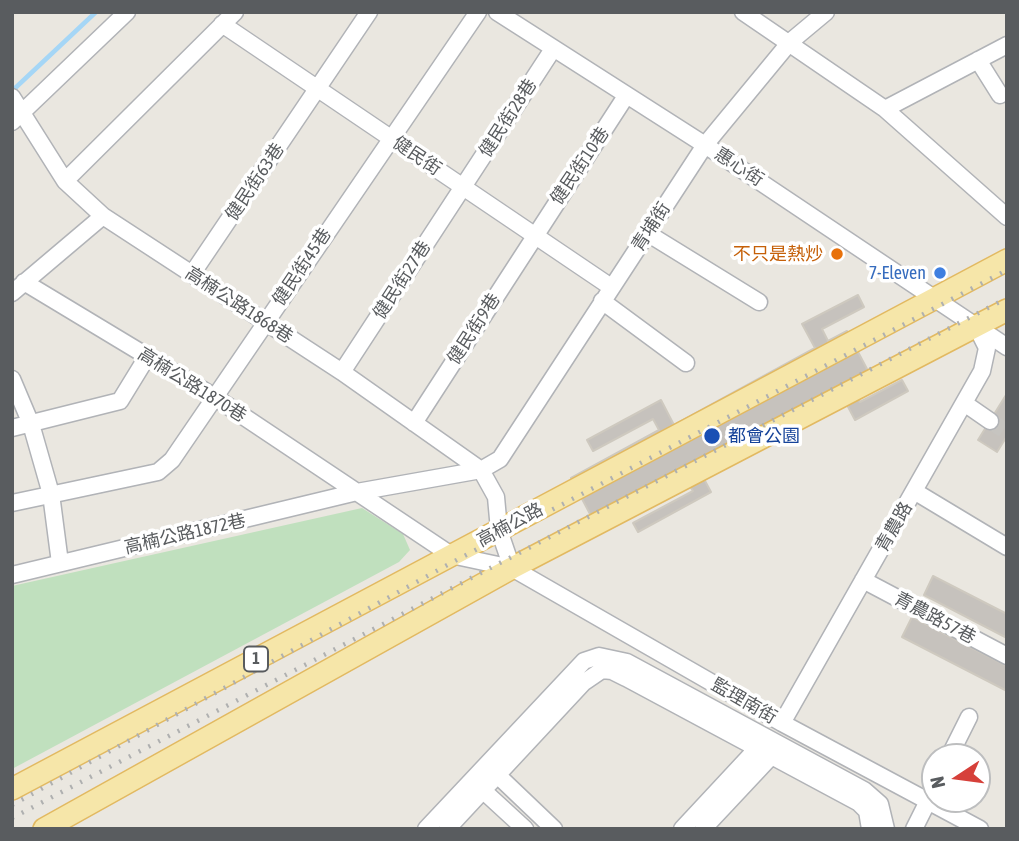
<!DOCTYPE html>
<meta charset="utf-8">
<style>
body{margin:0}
#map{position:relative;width:1019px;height:841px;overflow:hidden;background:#eae7e0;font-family:"Asap Condensed",sans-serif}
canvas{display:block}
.frame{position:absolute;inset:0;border:14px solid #595c5f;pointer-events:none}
.north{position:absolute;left:921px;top:743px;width:70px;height:70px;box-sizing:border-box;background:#fff;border:2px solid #bdbebf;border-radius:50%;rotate:257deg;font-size:19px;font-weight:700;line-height:28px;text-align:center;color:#595c5f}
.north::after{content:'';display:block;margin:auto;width:24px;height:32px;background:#d6403a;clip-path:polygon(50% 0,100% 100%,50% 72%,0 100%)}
</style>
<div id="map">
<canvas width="1019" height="841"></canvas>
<div class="frame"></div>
<div class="north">N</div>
</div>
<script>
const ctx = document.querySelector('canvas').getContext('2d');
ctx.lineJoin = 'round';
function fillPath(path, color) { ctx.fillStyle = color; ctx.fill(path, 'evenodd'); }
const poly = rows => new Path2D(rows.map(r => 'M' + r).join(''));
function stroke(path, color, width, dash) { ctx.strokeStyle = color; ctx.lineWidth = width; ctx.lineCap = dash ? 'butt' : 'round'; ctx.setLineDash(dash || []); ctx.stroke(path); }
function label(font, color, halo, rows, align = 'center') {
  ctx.font = font + ' "Asap Condensed","Noto Sans TC",sans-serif'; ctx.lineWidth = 7; ctx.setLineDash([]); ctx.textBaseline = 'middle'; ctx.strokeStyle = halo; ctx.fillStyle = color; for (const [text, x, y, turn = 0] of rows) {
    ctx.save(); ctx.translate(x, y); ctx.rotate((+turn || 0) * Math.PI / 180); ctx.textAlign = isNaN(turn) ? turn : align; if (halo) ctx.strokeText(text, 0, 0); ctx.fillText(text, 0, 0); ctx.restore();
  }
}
fillPath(poly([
 [362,508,403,534,410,550,399,562,12,769,12,586]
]), '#c0e0be');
stroke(poly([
 [12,91,96,12]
]), '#a5d6f6', 4.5);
const building = poly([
 [858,295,864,307,822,329,828,341,847,331,876,386,857,396,860,402,902,380,908,391,855,420,846,403,704,479,711,492,638,532,633,523,693,491,689,485,600,533,571,478,659,430,653,419,593,451,587,440,661,400,674,425,815,348,802,324,858,295],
 [1006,395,1007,436,997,452,978,440,1006,395],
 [933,576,1007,614,1007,638,924,595,933,576],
 [912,617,1007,666,1007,691,902,637,912,617]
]);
fillPath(building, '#c6c2bd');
stroke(building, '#cec9bf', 2);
stroke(poly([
 [990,421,1007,432]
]), '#c6c4c0', 16, [16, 8]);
const minor = poly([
 [497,12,705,145,1007,347],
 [743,12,885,109,1007,217],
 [222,24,611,287],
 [978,60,1000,95],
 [12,97,65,181,103,216,342,372,481,470,496,497,499,530,512,568],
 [885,109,1007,45],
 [12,122,127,12],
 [65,181,235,12],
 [647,233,759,302],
 [192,274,369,12],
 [24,282,213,396,451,555,512,568,782,723,980,829],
 [12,293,103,216],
 [602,301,686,363],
 [342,372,553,49],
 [12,379,31,424,51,494,60,563],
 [964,403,990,421],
 [414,423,626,96],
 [12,428,120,401,147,357],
 [914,491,1007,547],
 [12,503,158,472,172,460,478,12],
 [12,575,357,492,481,470,500,459,705,145,790,42,826,12],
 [863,580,1007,656],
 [782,723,982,371,987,348,978,330],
 [949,757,969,717],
 [490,768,554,829],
 [476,784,525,829],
 [426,829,584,661,599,656,627,662,864,790,880,804,886,829],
 [447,829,583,683,602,670,612,671,626,678,859,803,867,811,870,829],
 [682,829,763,742],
 [703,829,778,749],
 [914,829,935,787]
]);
const major = poly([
 [12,789,1007,260],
 [44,829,512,568,1007,310]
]);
stroke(minor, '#b1b3b7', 19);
stroke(major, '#e2b961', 24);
stroke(minor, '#fff', 16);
stroke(major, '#f6e6a9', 21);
stroke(poly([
 [12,805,451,563,1007,270],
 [12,818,1007,298]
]), '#afb0b0', 4.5, [2, 9]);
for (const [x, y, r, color] of [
 [837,254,7,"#e8710a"],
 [940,273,7,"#3f7fe0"],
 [712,436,9,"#1a4fb4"]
]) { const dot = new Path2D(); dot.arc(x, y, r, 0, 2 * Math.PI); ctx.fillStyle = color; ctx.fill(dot); stroke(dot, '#fff', 2.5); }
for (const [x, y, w] of [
 [256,659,24]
]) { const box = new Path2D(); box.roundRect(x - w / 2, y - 12.5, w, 25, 5); ctx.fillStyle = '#fff'; ctx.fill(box); stroke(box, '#595c5f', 2); }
label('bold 16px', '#595c5f', null, [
 ["1",256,659]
]);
label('18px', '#595c5f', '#fff', [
 ["健民街28巷",508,118,-57],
 ["健民街",417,156,34],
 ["健民街10巷",580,166,-56],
 ["惠心街",739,167,33],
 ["健民街63巷",255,182,-56],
 ["青埔街",651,227,-57],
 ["健民街45巷",302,267,-56],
 ["健民街27巷",402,280,-57],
 ["高楠公路1868巷",239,305,33],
 ["健民街9巷",474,329,-57],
 ["高楠公路1870巷",192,385,32],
 ["高楠公路",510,525,-28],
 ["青農路",894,527,-60],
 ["高楠公路1872巷",185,534,-13],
 ["青農路57巷",935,618,28],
 ["監理南街",744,701,30]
]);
label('18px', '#c56008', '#fff', [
 ["不只是熱炒",823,254]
], 'right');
label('18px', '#366cbe', '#fff', [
 ["7-Eleven",926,273]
], 'right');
label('18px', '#164399', '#fff', [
 ["都會公園",728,436]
], 'left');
</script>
